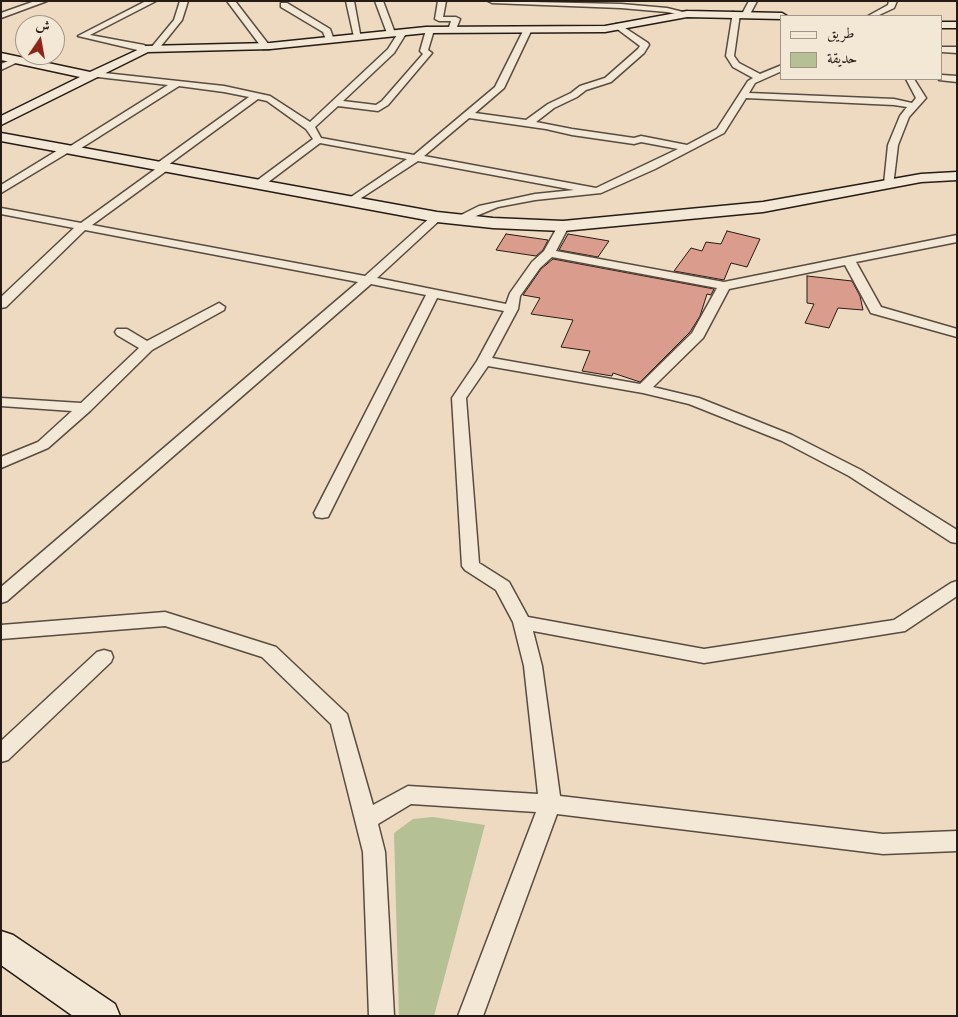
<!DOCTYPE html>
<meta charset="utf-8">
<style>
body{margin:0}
#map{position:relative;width:958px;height:1017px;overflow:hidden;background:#eddac0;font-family:"IM FELL French Canon",Amiri,serif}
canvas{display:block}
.frame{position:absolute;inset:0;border:2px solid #261c15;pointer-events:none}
.legend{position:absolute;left:780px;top:15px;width:162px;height:65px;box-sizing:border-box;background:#f3e7d6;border:1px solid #a19689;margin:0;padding:6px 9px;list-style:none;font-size:15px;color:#261c15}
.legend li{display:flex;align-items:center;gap:10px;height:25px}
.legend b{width:25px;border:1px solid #a19689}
.north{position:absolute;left:15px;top:15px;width:50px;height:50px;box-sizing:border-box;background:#f3e7d6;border:1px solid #a19689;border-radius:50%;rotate:12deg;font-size:14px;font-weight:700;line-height:20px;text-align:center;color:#261c15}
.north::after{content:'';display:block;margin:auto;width:18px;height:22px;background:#8f2418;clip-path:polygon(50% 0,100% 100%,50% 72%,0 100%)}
</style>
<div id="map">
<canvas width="958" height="1017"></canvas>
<div class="frame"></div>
<ul class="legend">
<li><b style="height:6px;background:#f3e7d6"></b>طريق</li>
<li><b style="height:14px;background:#b5c095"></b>حديقة</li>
</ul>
<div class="north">ش</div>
</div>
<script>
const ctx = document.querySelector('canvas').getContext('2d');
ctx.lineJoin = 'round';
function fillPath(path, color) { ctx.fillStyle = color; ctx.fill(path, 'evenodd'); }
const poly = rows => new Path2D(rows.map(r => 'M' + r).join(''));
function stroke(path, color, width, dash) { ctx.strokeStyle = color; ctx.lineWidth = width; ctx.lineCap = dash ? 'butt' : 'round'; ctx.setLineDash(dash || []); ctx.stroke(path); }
fillPath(poly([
 [433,817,485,825,434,1016,399,1016,394,833,413,819]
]), '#b5c095');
const building = poly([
 [727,231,760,239,747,267,731,263,724,280,674,271,691,248,702,251,706,242,721,244,727,231],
 [506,234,548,240,543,250,536,256,496,250,506,234],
 [568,234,609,241,598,257,559,250,568,234],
 [553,259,714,289,711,295,707,294,700,316,690,332,640,382,613,373,612,376,582,371,590,351,561,347,573,320,531,314,540,298,523,295,541,269,553,259],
 [807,276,852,281,860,296,863,310,838,308,829,328,805,323,814,304,807,303,807,276]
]);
fillPath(building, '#da9c8d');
stroke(building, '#261c15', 1);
const street = poly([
 [35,1,47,1,1,18,1,13,35,1],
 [146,1,156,1,90,35,144,45,150,49,174,20,180,1,188,1,182,20,157,51,150,49,146,52,78,36,146,1],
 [227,1,235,1,269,45,269,49,263,49,227,1],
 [346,1,354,1,361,39,354,37,346,1],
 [375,1,383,1,395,33,394,35,387,33,375,1],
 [438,1,446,1,443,17,456,17,460,19,455,32,448,30,451,21,439,21,435,19,438,1],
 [488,1,621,4,667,8,691,14,687,16,667,12,621,8,492,3,488,1],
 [749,1,757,1,749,16,743,16,742,14,749,1],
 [889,1,897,1,894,8,877,16,868,16,888,5,889,1],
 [281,3,287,3,330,29,334,40,333,42,327,42,323,32,281,7,281,3],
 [733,12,740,14,734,56,739,63,760,74,782,65,782,71,755,83,749,93,894,99,912,103,916,98,906,79,914,79,926,98,909,117,898,145,893,186,889,187,884,184,888,145,900,116,907,107,894,105,746,98,724,133,655,169,601,193,535,200,498,207,459,223,453,220,455,218,479,206,535,194,574,190,418,161,352,204,348,203,347,201,348,199,407,159,320,143,263,186,255,186,254,184,255,182,313,139,306,129,267,101,258,99,168,165,170,167,169,169,92,225,365,276,433,215,437,214,443,217,441,219,377,278,506,304,510,293,532,262,544,251,559,224,563,223,569,226,556,251,724,282,957,235,957,242,856,262,881,307,957,329,957,337,871,313,845,265,729,289,703,338,653,387,699,398,792,435,861,470,957,530,957,543,951,542,849,476,782,441,689,404,643,393,488,366,466,398,479,563,509,582,528,617,704,649,894,620,951,583,957,581,957,596,905,631,704,663,533,631,542,666,560,796,883,834,957,831,957,851,883,854,557,814,483,1016,458,1016,536,812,411,804,378,824,385,852,394,1016,369,1016,363,852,331,724,262,657,165,626,1,639,1,625,165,612,276,647,347,714,373,805,408,786,538,794,524,666,513,622,496,590,465,570,462,566,452,398,477,361,504,311,437,298,330,513,328,517,322,518,316,517,314,513,426,295,371,284,7,601,1,603,1,587,358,282,85,230,6,307,1,308,1,297,74,228,1,214,1,208,81,223,157,168,155,166,156,164,249,97,224,92,179,86,75,152,69,152,1,193,1,185,63,147,69,147,168,85,98,77,94,74,95,72,224,86,270,96,310,122,388,49,400,30,406,30,407,32,394,53,343,101,376,105,382,101,423,54,420,51,426,30,430,28,434,30,428,50,432,53,388,105,378,111,338,106,315,127,321,138,414,155,495,87,524,29,528,27,532,29,504,88,475,113,526,120,548,104,571,93,580,86,605,78,638,49,640,46,616,28,616,24,619,24,648,43,649,45,644,53,611,82,586,90,577,97,554,108,536,122,572,129,634,138,641,136,687,145,717,129,748,81,753,78,733,67,726,56,733,12],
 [469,118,546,129,572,135,634,144,641,142,678,149,596,188,424,156,469,118],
 [552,257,717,288,692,333,640,384,492,358,518,309,520,296,540,268,552,257],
 [942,47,957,47,957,53,942,52,942,47],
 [15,58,22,60,1,70,1,64,15,58],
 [942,75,957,76,957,82,939,80,942,79,942,75],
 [219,303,225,307,224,310,152,350,90,411,48,448,1,468,1,457,38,442,72,411,1,406,1,398,81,403,139,348,117,335,115,332,117,329,127,329,147,341,219,303],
 [104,650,111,652,113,657,111,662,8,760,1,762,1,741,97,652,104,650]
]);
const secondary = poly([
 [687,11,782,13,787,16,782,16,782,19,687,17,605,32,426,33,270,49,148,52,1,125,1,116,80,77,1,60,1,53,90,72,146,46,270,43,426,27,605,26,687,11],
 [942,22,957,22,957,28,942,28,942,22],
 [1,133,437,212,493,218,563,221,763,202,921,174,957,172,957,180,921,182,763,212,563,231,493,228,437,222,1,141,1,133],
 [1,931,13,935,115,1004,120,1016,73,1016,1,965,1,931]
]);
stroke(street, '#584c40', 3);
stroke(secondary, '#261c15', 3);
fillPath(street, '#f3e7d6');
fillPath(secondary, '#f3e7d6');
</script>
